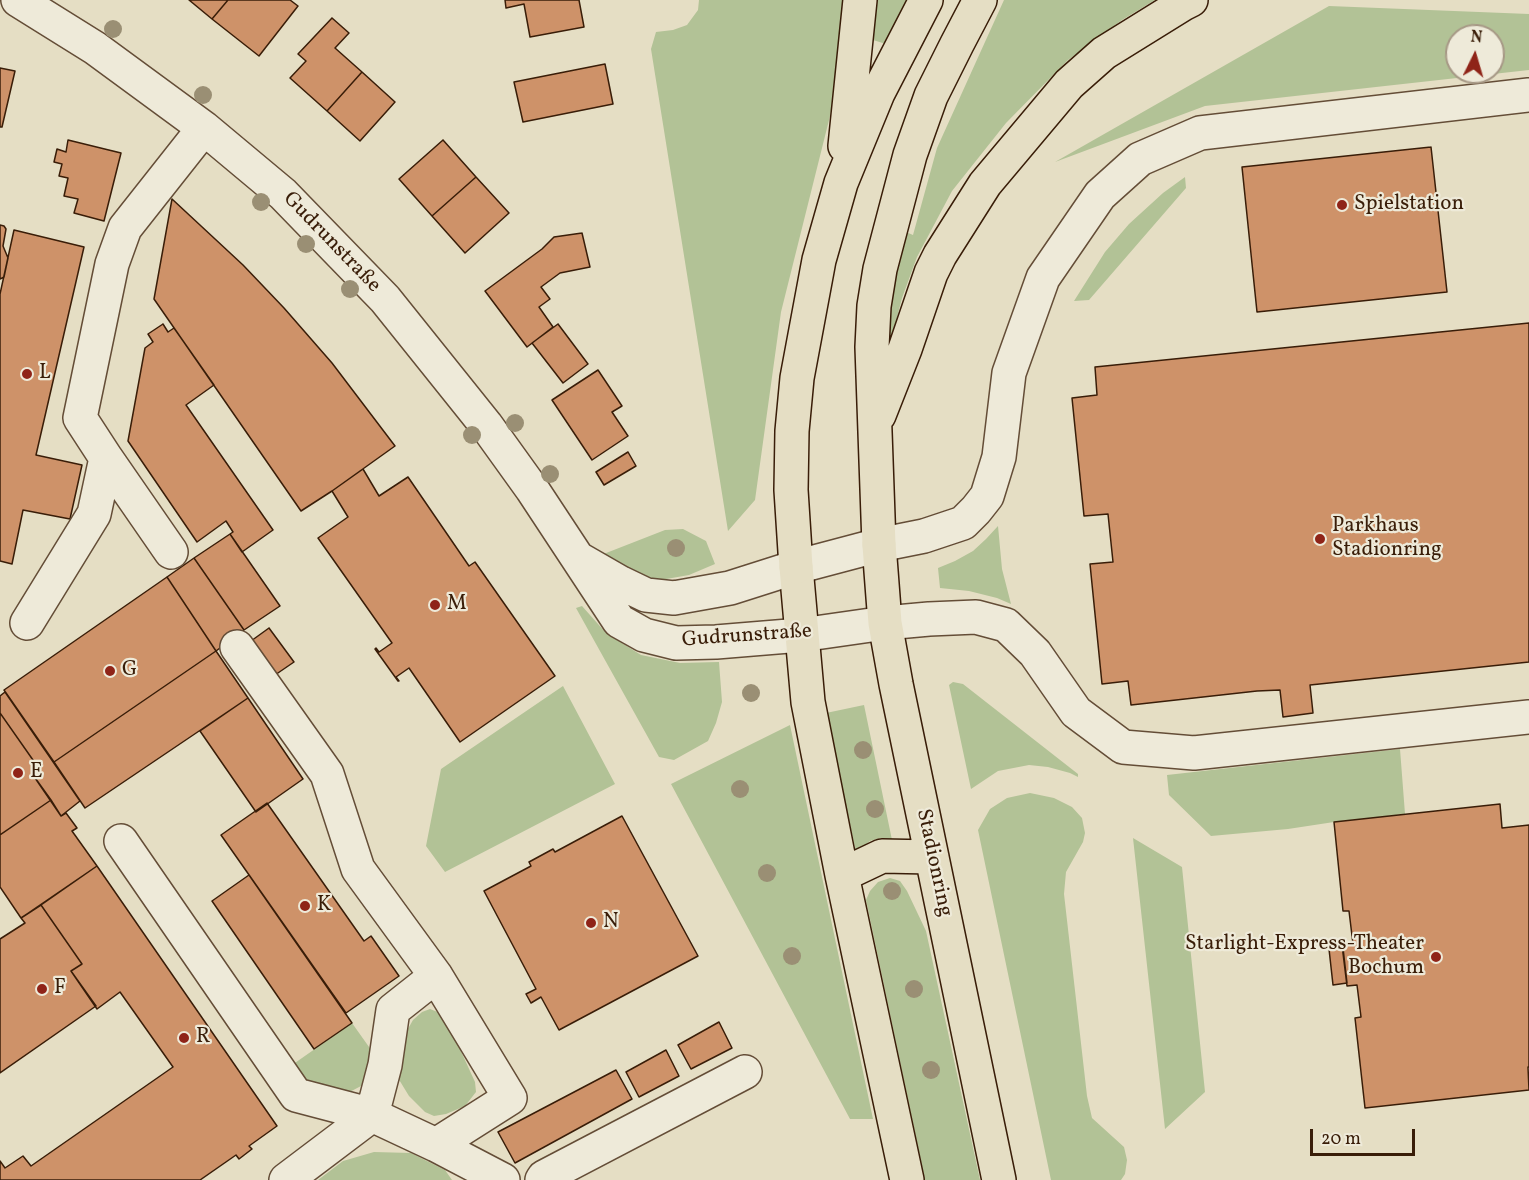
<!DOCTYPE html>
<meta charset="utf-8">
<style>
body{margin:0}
#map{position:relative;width:1529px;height:1180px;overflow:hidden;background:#e5dec4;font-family:Vollkorn,serif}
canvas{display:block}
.north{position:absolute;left:1445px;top:24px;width:60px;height:60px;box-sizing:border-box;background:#eeead9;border:2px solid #a69885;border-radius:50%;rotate:5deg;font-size:16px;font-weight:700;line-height:24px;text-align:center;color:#391d08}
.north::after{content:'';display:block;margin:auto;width:21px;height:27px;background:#8f2418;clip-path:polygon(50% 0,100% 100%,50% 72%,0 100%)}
.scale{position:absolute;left:1310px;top:1129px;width:105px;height:27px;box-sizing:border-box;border:3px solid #391d08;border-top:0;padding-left:8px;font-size:18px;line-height:21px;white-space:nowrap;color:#391d08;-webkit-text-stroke:4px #eeead9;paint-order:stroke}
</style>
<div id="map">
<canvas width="1529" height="1180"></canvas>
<div class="north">N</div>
<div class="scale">20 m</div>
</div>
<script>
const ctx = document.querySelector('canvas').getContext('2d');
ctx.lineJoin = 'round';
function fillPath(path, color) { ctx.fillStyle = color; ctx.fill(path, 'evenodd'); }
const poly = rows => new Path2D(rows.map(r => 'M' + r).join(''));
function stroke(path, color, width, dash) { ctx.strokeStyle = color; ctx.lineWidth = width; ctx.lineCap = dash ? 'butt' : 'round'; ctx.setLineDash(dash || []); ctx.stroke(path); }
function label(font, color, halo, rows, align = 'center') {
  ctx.font = font + ' Vollkorn,serif'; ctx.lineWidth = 4.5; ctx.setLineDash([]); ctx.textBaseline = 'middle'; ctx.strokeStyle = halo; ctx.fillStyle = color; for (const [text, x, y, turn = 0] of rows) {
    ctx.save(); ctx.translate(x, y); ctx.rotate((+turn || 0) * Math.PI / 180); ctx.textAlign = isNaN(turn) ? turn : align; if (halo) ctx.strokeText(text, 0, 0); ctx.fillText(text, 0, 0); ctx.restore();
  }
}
fillPath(poly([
 [699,0,845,0,837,71,830,116,781,312,755,500,728,531,651,49,656,32,673,30,687,25,698,10],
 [876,0,910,0,886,44,873,40],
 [1004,0,1155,0,1122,20,1068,60,1006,123,952,191,917,257,902,298,892,337,886,335,900,255,906,232,913,235,937,148],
 [1329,6,1529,14,1529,70,1205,106,1055,162],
 [1457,36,1493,36,1493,72,1457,72],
 [1185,177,1186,188,1089,300,1074,301,1105,252,1129,224,1163,193],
 [998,526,1002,569,1011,604,997,598,969,591,940,588,938,568,955,561,973,551,986,539],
 [683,529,706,541,715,564,689,575,655,581,625,571,601,555,665,530],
 [582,606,606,633,641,655,680,663,719,662,722,702,716,723,708,741,674,760,659,757,576,608],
 [953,682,963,684,1078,774,1078,777,1070,773,1048,767,1029,765,998,771,971,789,949,685],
 [563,686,615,784,445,872,426,846,441,769],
 [864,705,892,840,880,838,870,841,856,852,826,713],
 [790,725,873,1119,850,1119,671,784],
 [1400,749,1405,814,1334,822,1288,829,1211,836,1169,795,1167,775],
 [1030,793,1054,798,1072,807,1082,818,1085,833,1083,842,1066,872,1064,894,1087,1096,1092,1118,1124,1147,1127,1160,1125,1174,1121,1180,1051,1180,978,830,990,809,1007,798],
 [1133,838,1182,867,1205,1092,1165,1129],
 [890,878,900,881,907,891,926,931,980,1180,925,1180,866,900,870,891,878,882],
 [430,1009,440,1013,454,1036,475,1082,476,1092,465,1106,446,1114,434,1116,425,1112,409,1096,398,1078,405,1034,413,1020,422,1012],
 [352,1023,374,1054,371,1071,361,1086,344,1095,308,1084,292,1065],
 [374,1152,411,1153,445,1170,452,1180,318,1180,343,1161]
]), '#b2c296');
const building = poly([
 [189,0,228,0,212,19,189,0],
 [228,0,290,0,298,6,259,56,212,19,228,0],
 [505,0,579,0,584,27,530,37,524,4,506,8,505,0],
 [332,18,349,33,335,48,362,72,327,111,290,78,306,61,298,54,332,18],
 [605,64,613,104,523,122,514,82,605,64],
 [0,68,15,71,2,127,0,127,0,68],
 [362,72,395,102,360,141,327,111,362,72],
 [68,140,121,153,104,221,74,213,78,199,64,196,68,178,59,176,62,164,54,162,57,149,66,152,68,140],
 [443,140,476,177,432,216,399,179,443,140],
 [1431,147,1447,292,1257,312,1242,167,1431,147],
 [476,177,509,213,465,253,432,216,476,177],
 [172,199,243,265,284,308,332,363,395,446,332,491,301,511,154,299,172,199],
 [0,225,4,226,6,229,3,246,8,258,4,277,0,279,0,225],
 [14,230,84,247,36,455,82,465,70,519,23,510,12,564,0,561,0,294,14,230],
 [582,233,590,267,560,273,541,287,550,299,539,307,553,327,527,347,485,291,542,249,554,237,582,233],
 [1529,323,1529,662,1310,685,1313,713,1283,717,1280,690,1257,691,1131,705,1128,681,1102,684,1090,564,1113,562,1108,514,1084,516,1072,398,1097,395,1095,367,1529,323],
 [163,324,168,332,174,328,214,385,186,405,273,530,242,552,230,534,233,532,226,521,197,542,128,441,145,348,153,342,148,334,163,324],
 [558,324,588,364,563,383,532,343,558,324],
 [598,370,622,406,612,412,628,436,592,460,552,400,598,370],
 [628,452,636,466,604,485,596,472,628,452],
 [363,469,379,496,408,477,469,566,475,562,555,676,460,742,409,668,396,677,399,681,398,681,375,649,376,648,379,652,392,643,318,538,348,517,332,491,363,469],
 [230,534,280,606,244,630,194,558,230,534],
 [194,558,244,630,216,651,167,577,194,558],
 [167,577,216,651,54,762,4,690,167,577],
 [269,628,294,662,275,675,251,641,269,628],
 [216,651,248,698,85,808,54,762,216,651],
 [5,692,80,801,61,816,33,775,40,770,0,713,0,696,5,692],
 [248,698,303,779,256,812,200,731,248,698],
 [0,713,40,770,33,775,51,800,0,835,0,713],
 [51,800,61,816,66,813,77,828,72,831,97,866,21,918,0,887,0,835,51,800],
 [267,803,364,941,371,936,399,976,346,1013,221,835,267,803],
 [1500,804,1502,828,1529,825,1529,1067,1528,1067,1529,1090,1365,1108,1355,1018,1361,1017,1357,985,1347,986,1342,945,1353,944,1349,911,1343,911,1334,822,1500,804],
 [622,816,698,956,559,1030,541,997,531,1003,526,994,536,989,484,891,531,866,529,862,553,849,555,852,622,816],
 [97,866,277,1126,249,1146,252,1149,239,1159,236,1155,200,1180,0,1180,0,1161,5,1168,23,1156,31,1166,173,1067,120,992,97,1009,71,971,82,964,41,905,97,866],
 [249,875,352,1023,314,1049,212,901,249,875],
 [41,905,82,964,71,971,96,1006,0,1073,0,939,25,923,21,918,41,905],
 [1343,948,1347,983,1333,985,1329,949,1343,948],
 [719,1022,732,1048,691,1069,678,1045,719,1022],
 [666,1050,679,1076,639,1097,626,1072,666,1050],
 [616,1070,632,1099,515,1163,498,1132,616,1070]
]);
fillPath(building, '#ce9269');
stroke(building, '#391d08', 1.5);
const minor = poly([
 [18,0,95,48,204,128,283,194,385,299,486,425,532,489,619,621,644,635,676,643,716,642,801,635,885,623,929,619,976,617,1006,625,1035,653,1076,712,1123,747,1194,753,1529,717],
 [106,458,171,552],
 [581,560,621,583,646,595,674,598,730,588,796,567,879,545,924,536,963,523,976,510,987,496,999,457,1009,373,1043,278,1100,195,1140,159,1200,133,1529,95],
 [27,623,94,514,106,458,80,418,112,264,125,228,204,128],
 [237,647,327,774,358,869,436,976,510,1098,436,1145],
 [121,841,296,1095,372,1115,385,1065,393,1010,436,976],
 [286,1180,372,1115,436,1145,503,1180],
 [542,1180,544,1177,745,1072]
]);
const major = poly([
 [879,545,885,623,896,684,999,1180],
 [796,567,808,702,842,875,907,1180],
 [842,875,882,856,932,857]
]);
const highway = poly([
 [845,146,860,0],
 [879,415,905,349,931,273,940,255,985,184,1069,84,1104,53,1183,4,1191,0],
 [879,545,872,347,874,306,880,269,910,155,931,96,957,44,980,0],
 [796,567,791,490,792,431,797,378,819,260,841,183,878,93,926,0]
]);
stroke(minor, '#644d37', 36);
stroke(major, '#391d08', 36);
stroke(highway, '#391d08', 36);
stroke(minor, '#eeead9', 33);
stroke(major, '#e5dec4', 33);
stroke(highway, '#e5dec4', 33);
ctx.fillStyle = '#9a8f74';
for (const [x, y] of [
 [113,29],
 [203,95],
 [261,202],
 [306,244],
 [350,289],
 [515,423],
 [472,435],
 [550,474],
 [676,548],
 [751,693],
 [863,750],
 [740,789],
 [875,809],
 [767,873],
 [892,891],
 [792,956],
 [914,989],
 [931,1070]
]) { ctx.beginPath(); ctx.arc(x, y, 9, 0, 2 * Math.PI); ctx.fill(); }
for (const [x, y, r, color] of [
 [1342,205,6,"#8f2418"],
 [27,374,6,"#8f2418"],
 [1320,539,6,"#8f2418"],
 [435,605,6,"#8f2418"],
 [110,671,6,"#8f2418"],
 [18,773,6,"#8f2418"],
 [305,906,6,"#8f2418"],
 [591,923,6,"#8f2418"],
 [1436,957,6,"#8f2418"],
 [42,989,6,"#8f2418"],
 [184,1038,6,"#8f2418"]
]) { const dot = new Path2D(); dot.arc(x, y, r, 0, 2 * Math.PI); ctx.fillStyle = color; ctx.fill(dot); stroke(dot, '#eeead9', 2); }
label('21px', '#391d08', '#eeead9', [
 ["Spielstation",1354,205],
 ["L",39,374],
 ["Parkhaus",1332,527],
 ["Stadionring",1332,551],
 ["M",447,605],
 ["G",122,671],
 ["E",30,773],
 ["K",317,906],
 ["N",603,923],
 ["Starlight-Express-Theater",1424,945,"right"],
 ["Bochum",1424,969,"right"],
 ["F",54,989],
 ["R",196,1038]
], 'left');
label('21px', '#391d08', '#eeead9', [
 ["Gudrunstraße",331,243,46],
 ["Gudrunstraße",747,637,-4],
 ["Stadionring",933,863,78]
]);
</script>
